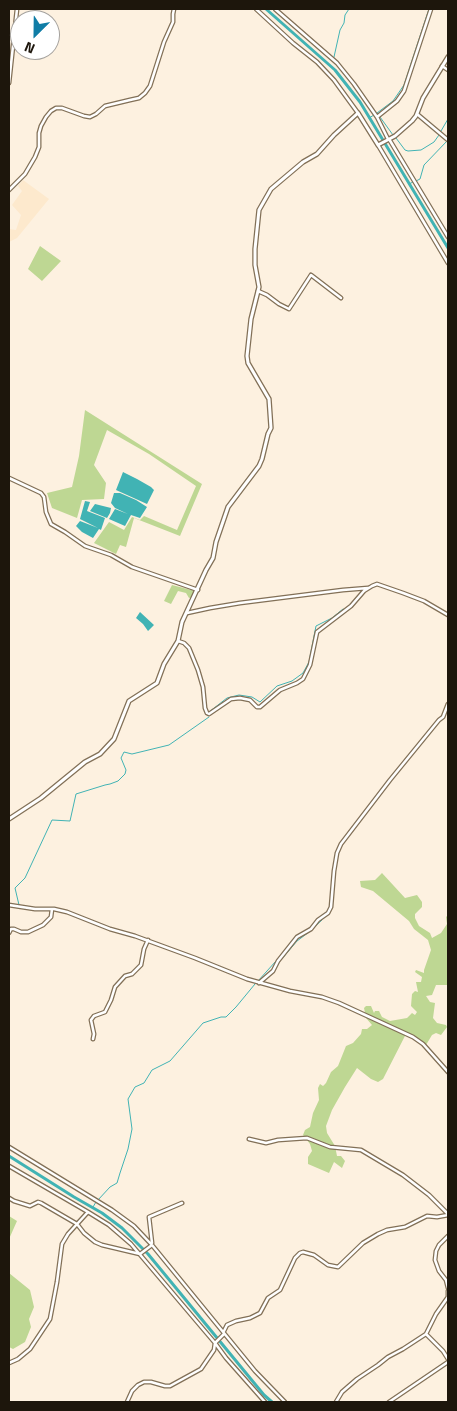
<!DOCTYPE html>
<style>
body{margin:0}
#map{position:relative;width:457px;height:1411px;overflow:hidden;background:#fdf1e0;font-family:"Titillium Web",sans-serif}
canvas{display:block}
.frame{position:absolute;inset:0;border:10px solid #1d160c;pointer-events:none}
.north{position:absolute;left:10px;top:10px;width:50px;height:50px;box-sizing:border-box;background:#fff;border:1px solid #a5a29e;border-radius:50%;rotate:203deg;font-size:14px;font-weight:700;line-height:20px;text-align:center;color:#1d160c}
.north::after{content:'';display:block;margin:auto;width:18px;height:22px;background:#107da6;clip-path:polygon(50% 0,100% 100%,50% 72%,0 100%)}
</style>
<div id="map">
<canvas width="457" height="1411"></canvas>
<div class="frame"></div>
<div class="north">N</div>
</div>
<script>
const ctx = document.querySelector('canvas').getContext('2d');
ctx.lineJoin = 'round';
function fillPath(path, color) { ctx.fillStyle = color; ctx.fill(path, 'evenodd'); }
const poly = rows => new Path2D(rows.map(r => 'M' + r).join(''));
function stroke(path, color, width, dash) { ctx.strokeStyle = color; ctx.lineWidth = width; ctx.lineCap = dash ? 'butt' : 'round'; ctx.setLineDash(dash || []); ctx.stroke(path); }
fillPath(poly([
 [23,180,49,199,17,238,9,242,9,229,16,230,21,215,12,205,22,191,18,186]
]), '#fde9cd');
fillPath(poly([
 [40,246,61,261,42,281,28,269],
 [85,410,202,484,180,536,134,518,126,547,120,545,116,554,94,543,109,522,124,530,132,517,140,520,144,516,177,530,196,486,149,454,107,430,94,465,106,483,104,499,82,500,77,518,52,508,47,493,72,487,79,456],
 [172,585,195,591,197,596,189,598,186,593,178,591,171,604,164,601],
 [382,873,405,898,417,895,422,902,422,907,415,914,415,918,419,926,430,933,432,938,441,933,447,924,446,917,448,915,448,985,436,985,432,995,426,996,430,1002,435,1003,433,1018,437,1023,446,1025,447,1027,441,1035,436,1033,432,1035,426,1045,407,1032,383,1079,378,1082,371,1079,357,1068,345,1087,332,1110,326,1126,327,1133,335,1146,337,1156,341,1156,345,1161,342,1168,334,1162,329,1173,308,1164,308,1157,312,1151,310,1144,303,1135,305,1130,310,1127,313,1113,319,1100,318,1088,320,1084,323,1086,326,1083,331,1072,338,1066,346,1046,353,1043,361,1034,362,1029,367,1029,372,1025,366,1018,364,1008,366,1006,371,1006,374,1013,375,1011,379,1011,382,1017,390,1021,407,1018,412,1013,415,1015,417,1012,411,1006,412,994,415,991,418,992,416,982,421,982,422,977,415,972,416,970,424,973,424,970,431,950,428,940,414,929,409,921,373,891,361,887,360,881,375,880],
 [9,1216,17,1221,9,1239],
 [9,1273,30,1290,34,1307,29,1319,31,1327,25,1342,13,1349,9,1347]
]), '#bed793');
fillPath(poly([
 [123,472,137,479,151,487,154,490,147,504,116,490],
 [114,493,120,493,136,500,147,507,140,518,131,515,125,526,109,519,115,509,128,514,115,508,111,503],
 [85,501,90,502,87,511,105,518,101,530,99,529,93,538,82,532,76,526,80,521,98,528,80,519],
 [95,504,111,508,110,513,107,518,90,511],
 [140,612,154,625,148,631,143,624,136,618]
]), '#41b3b4');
stroke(poly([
 [334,57,340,30,344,23,345,15,349,9],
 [377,113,393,101,404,85,429,9],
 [380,117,393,135],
 [369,118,374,115],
 [441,131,448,119],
 [396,138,405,150,408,151,421,150,434,142,439,135],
 [416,181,420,179,424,165,448,140],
 [409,184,413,182],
 [209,712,227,698,239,695,252,697,260,702,277,686,292,681,303,673,309,662,316,626,332,618,343,609],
 [19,905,15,888,25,878,52,820,70,821,76,794,105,785,110,784,118,781,125,774,126,770,121,758,124,752,132,754,169,745,209,717],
 [281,960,297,941,309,932,322,920],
 [258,981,276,961],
 [98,1200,110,1187,117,1183,120,1173,128,1149,132,1129,128,1099,135,1087,144,1083,152,1070,170,1061,203,1023,221,1017,226,1017,236,1007,255,984],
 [93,1207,96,1202]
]), '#41b3b4', 1);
stroke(poly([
 [266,9,335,70,360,102,448,248],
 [9,1156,74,1197,102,1213,122,1228,148,1254,264,1395,272,1402]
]), '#41b3b4', 3);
const minor = poly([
 [256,9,293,43,317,62,334,80,358,113],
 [275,9,337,63,354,84,377,117,388,139],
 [442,66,448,70],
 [9,83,17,9],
 [417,114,448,140],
 [377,117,397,101,404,91,431,9],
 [389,139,448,237],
 [378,145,448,263],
 [9,190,25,174,35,157,39,147,39,133,41,126,46,117,51,111,56,108,62,108,84,116,90,117,96,114,105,106,130,100,139,98,145,93,150,86,164,42,173,22,173,14,174,9],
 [258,291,267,295,279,304,289,309,311,275,341,298],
 [9,478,41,493,44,497,46,512,51,524,65,532,85,546,111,555,132,567,198,590],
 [187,613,210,608,240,603,343,590,368,588],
 [178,641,184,643,189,648,198,670,203,687,205,708,207,713,209,714,231,699,240,698,250,700,257,707,260,707,280,690,297,683,303,679,310,665,317,632,351,606,364,591,372,586,377,584,403,593,424,601,448,615],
 [9,905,35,909,54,909,67,912,110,929,135,936,195,958,247,979,290,991,322,997,339,1003,413,1037,423,1044,448,1072],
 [9,933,11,929,14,929,21,932,28,932,43,925,51,917,52,909],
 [259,983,273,971,278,961,297,937,311,929,318,920,328,913,331,907,334,871,337,853,341,844,390,780,439,720,443,717,448,704],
 [93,1039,94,1034,91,1020,94,1016,105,1012,111,1000,115,987,125,976,132,974,141,965,144,949,148,940],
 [249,1139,266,1143,278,1140,307,1138,330,1147,361,1150,403,1175,429,1195,448,1214],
 [9,1147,112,1210,134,1226,151,1244],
 [9,1166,88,1212,109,1225,131,1244,215,1343,226,1358,265,1402],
 [9,1198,14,1201,30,1206,38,1202,41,1203,77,1224,84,1233,95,1242,102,1245,140,1254,152,1245,255,1371,285,1402],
 [448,1236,439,1245,436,1251,435,1260,439,1271,446,1280,448,1288],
 [152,1243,149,1217,182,1203],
 [448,1291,448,1297,436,1314,426,1334,443,1351,448,1359],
 [224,1331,227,1325,236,1321,250,1318,260,1313,268,1298,280,1290,295,1258,300,1253,303,1252,314,1255,328,1265,338,1267,363,1243,378,1234,387,1230,405,1227,427,1216,437,1217,448,1215],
 [9,1363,18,1359,30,1349,50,1319,57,1282,62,1244,68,1234,88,1212],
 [127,1402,132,1391,138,1385,144,1382,151,1382,165,1386,170,1386,201,1369,214,1350,215,1343,224,1334],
 [336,1402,342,1392,357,1379,378,1365,388,1357,403,1349,426,1334],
 [389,1402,448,1362]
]);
const tertiary = poly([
 [9,819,41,798,85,762,100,754,114,739,129,701,157,683,164,664,178,641,182,622,206,570,213,558,216,542,228,507,259,466,262,459,268,434,271,428,269,399,248,363,247,356,251,319,259,287,255,265,255,249,259,210,271,189,303,162,317,154,334,135,358,113,378,145,395,136,412,121,416,116,423,98,448,57]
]);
stroke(minor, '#827057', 5);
stroke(tertiary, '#827057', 5.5);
stroke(minor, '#fff', 2.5);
stroke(tertiary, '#fff', 3);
</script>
